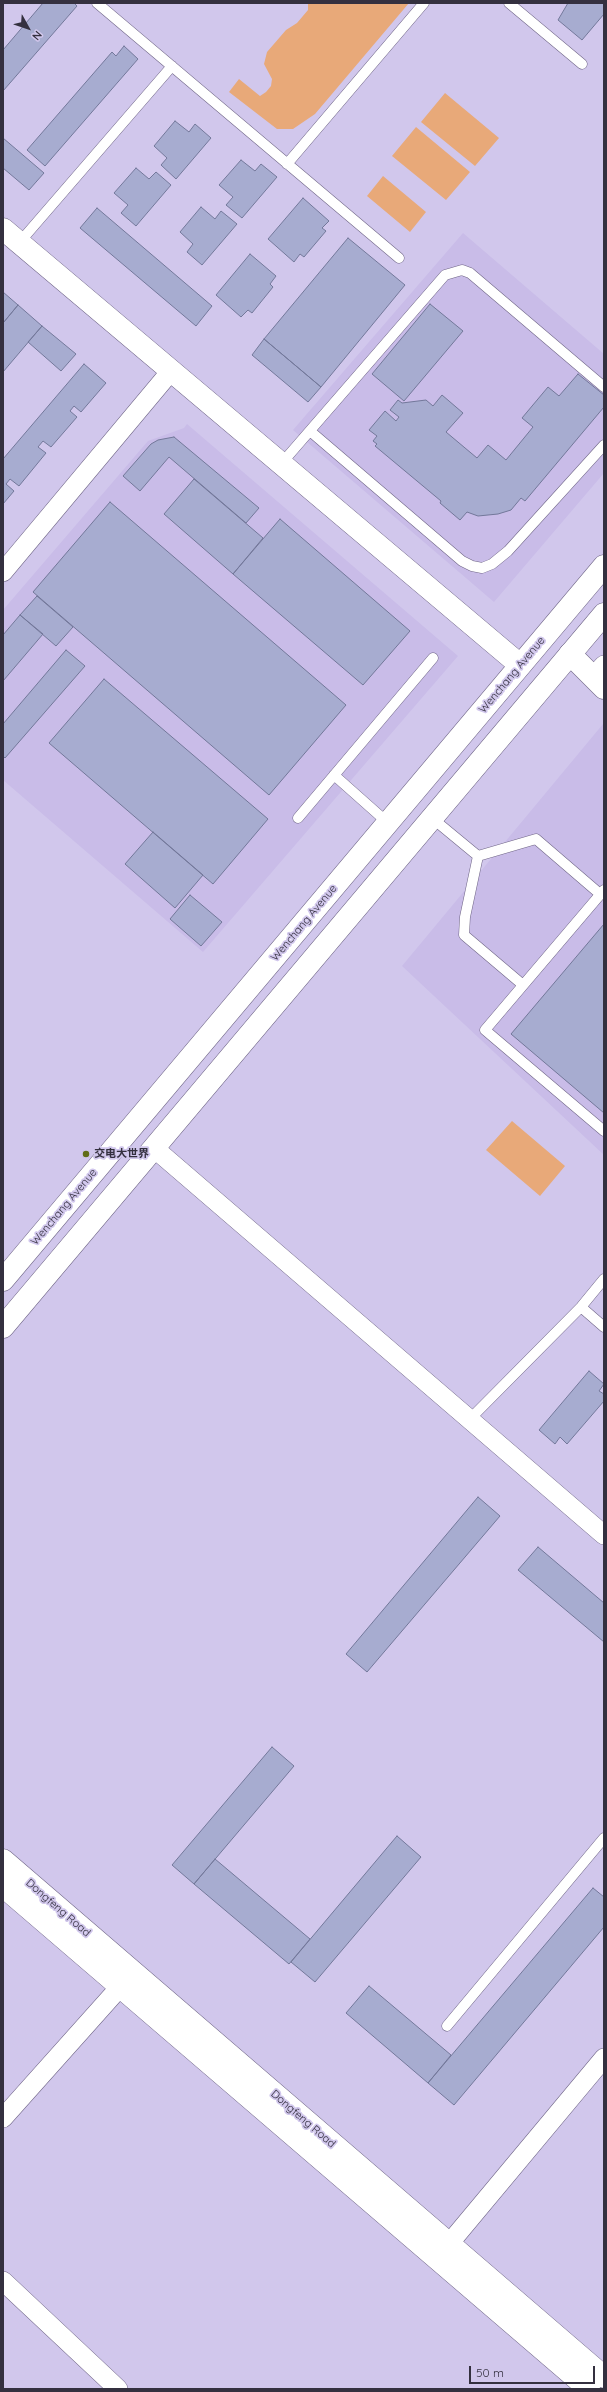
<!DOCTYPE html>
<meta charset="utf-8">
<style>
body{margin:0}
#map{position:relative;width:607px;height:2392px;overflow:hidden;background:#d1c7ec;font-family:Quicksand,sans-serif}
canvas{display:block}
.frame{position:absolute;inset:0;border:4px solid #34303f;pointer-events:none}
.north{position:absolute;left:8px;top:8px;width:40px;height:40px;-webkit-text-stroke:3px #d1c7ec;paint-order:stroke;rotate:130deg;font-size:11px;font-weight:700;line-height:16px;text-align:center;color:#34303f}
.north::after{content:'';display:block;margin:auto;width:14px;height:18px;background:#34303f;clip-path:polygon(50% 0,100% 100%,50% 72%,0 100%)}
.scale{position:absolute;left:469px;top:2366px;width:126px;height:18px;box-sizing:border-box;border:2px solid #34303f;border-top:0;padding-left:5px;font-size:12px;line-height:14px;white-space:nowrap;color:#34303f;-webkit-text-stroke:3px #d1c7ec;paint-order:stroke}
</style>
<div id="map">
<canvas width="607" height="2392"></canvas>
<div class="frame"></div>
<div class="north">N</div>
<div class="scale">50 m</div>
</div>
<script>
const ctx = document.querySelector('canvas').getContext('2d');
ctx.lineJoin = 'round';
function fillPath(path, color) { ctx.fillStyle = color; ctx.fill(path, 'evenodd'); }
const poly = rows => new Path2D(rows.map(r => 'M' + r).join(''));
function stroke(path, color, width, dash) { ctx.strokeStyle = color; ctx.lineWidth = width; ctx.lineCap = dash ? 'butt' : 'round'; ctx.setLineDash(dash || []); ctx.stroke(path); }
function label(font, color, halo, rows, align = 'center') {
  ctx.font = font + ' Quicksand,"Noto Sans SC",sans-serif'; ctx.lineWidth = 3.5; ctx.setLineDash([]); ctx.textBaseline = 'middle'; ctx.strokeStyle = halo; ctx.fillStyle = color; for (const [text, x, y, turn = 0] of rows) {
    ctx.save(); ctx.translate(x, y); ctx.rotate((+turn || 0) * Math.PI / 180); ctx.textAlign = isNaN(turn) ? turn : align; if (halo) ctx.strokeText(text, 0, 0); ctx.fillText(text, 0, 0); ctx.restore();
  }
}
fillPath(poly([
 [463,233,604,354,604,473,494,602,293,430],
 [187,424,458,656,203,952,3,780,3,610,148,441,184,428],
 [603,724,604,726,604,1155,402,966]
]), '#c9bce8');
fillPath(poly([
 [308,3,409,3,315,114,293,129,277,129,229,92,239,79,260,96,266,92,271,86,272,79,264,64,267,52,286,30,297,23,308,10],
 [445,93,499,138,475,166,421,122],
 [416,127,470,172,446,200,392,156],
 [383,176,426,212,410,232,367,196],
 [512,1121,565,1166,540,1196,486,1150]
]), '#e8a979');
const building = poly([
 [43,3,74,3,77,6,3,91,3,50,43,3],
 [568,3,604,3,604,14,582,40,558,20,568,3],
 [124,46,138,59,45,166,27,150,112,52,116,56,124,46],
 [175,121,189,132,195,124,211,138,176,179,161,165,167,158,154,146,175,121],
 [3,138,44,173,29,190,3,168,3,138],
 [241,160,255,171,261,164,277,177,242,218,226,205,233,197,219,185,241,160],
 [136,168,149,179,156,172,171,185,136,226,121,213,128,205,114,193,136,168],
 [303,198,329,221,322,228,326,231,304,257,300,254,294,262,268,239,303,198],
 [201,207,215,219,221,211,237,224,202,265,187,252,193,244,180,232,201,207],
 [97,208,212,306,196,326,80,228,97,208],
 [348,238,405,285,321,387,264,339,348,238],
 [250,254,276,276,270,284,273,287,252,313,248,310,241,317,216,295,250,254],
 [3,292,18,305,4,322,3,321,3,292],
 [430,304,463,331,404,401,372,374,430,304],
 [18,305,42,326,3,372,3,323,18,305],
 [42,326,76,354,61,371,28,342,42,326],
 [264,339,321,387,308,402,252,355,264,339],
 [84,364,106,383,81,412,74,406,70,411,77,417,51,447,43,441,38,447,46,453,19,486,10,479,6,484,14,491,3,504,3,459,84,364],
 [578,374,604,395,604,407,525,501,521,498,511,510,498,514,478,516,467,512,460,520,440,503,441,501,375,446,377,444,373,441,377,436,369,430,385,411,396,421,399,417,390,410,398,400,402,403,426,400,433,406,442,395,463,413,446,432,477,458,488,445,506,460,533,427,522,418,548,387,559,396,578,374],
 [174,437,259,508,246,523,169,457,140,491,123,476,151,444,158,440,174,437],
 [194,479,263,538,233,574,164,514,194,479],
 [110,502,346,705,269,795,33,592,110,502],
 [280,519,410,631,363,685,233,574,280,519],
 [37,596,73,627,56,646,20,615,37,596],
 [20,615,43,634,3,681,3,635,20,615],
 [66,650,85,666,5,758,3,756,3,724,66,650],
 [104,679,268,819,213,884,49,743,104,679],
 [153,832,203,875,175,908,125,864,153,832],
 [190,895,222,922,201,946,170,919,190,895],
 [604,924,604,1113,511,1034,604,924],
 [589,1371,604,1384,599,1391,604,1394,604,1401,567,1444,560,1437,555,1444,539,1430,589,1371],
 [478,1497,500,1516,367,1672,346,1654,478,1497],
 [538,1547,604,1603,604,1642,518,1570,538,1547],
 [272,1747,294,1766,194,1884,172,1865,272,1747],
 [397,1836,421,1857,315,1982,291,1962,397,1836],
 [215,1859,310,1939,289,1964,194,1884,215,1859],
 [593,1888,604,1897,604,1927,454,2105,428,2083,593,1888],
 [369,1986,451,2055,428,2083,346,2013,369,1986]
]);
fillPath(building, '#a7acd0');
stroke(building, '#73789a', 1);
const service = poly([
 [97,3,399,258],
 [509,3,582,64],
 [287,164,424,3],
 [19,243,172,66],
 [310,431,462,561,472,566,482,568,492,564,508,551,604,445],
 [281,464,445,275,462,270,470,273,604,387],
 [334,775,388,823],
 [298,818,433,658],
 [432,818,478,856],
 [604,890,485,1030,604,1131],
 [523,985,464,935,465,917,478,856,536,839,600,894],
 [581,1307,604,1327],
 [470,1419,581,1307,604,1279],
 [447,2026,604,1838]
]);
const minor = poly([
 [3,572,171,371],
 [593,677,604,665],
 [154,1148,604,1535],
 [3,2118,120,1987],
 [448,2245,604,2058],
 [3,2281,118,2389]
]);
const tertiary = poly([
 [3,229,520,665],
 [570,654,604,688]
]);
const secondary = poly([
 [3,1860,604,2377],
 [3,1886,589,2389]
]);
const primary = poly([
 [3,1280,604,566],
 [3,1327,604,614]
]);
stroke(service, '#706687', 11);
stroke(minor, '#706687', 20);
stroke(tertiary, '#706687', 23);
stroke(secondary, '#706687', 23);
stroke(primary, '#706687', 23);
stroke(service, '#fff', 10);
stroke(minor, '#fff', 19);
stroke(tertiary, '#fff', 22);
stroke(secondary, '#fff', 22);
stroke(primary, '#fff', 22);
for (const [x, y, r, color] of [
 [86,1154,4,"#616d17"]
]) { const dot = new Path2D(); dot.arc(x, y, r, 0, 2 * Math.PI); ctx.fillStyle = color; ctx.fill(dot); stroke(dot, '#d1c7ec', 1.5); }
label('11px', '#34303f', '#d1c7ec', [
 ["Wenchang Avenue",512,675,-50],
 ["Wenchang Avenue",304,923,-50],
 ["Wenchang Avenue",64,1207,-50],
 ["Dongfeng Road",58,1908,41],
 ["Dongfeng Road",303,2119,41]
]);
label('bold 11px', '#34303f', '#d1c7ec', [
 ["交电大世界",94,1154]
], 'left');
</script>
